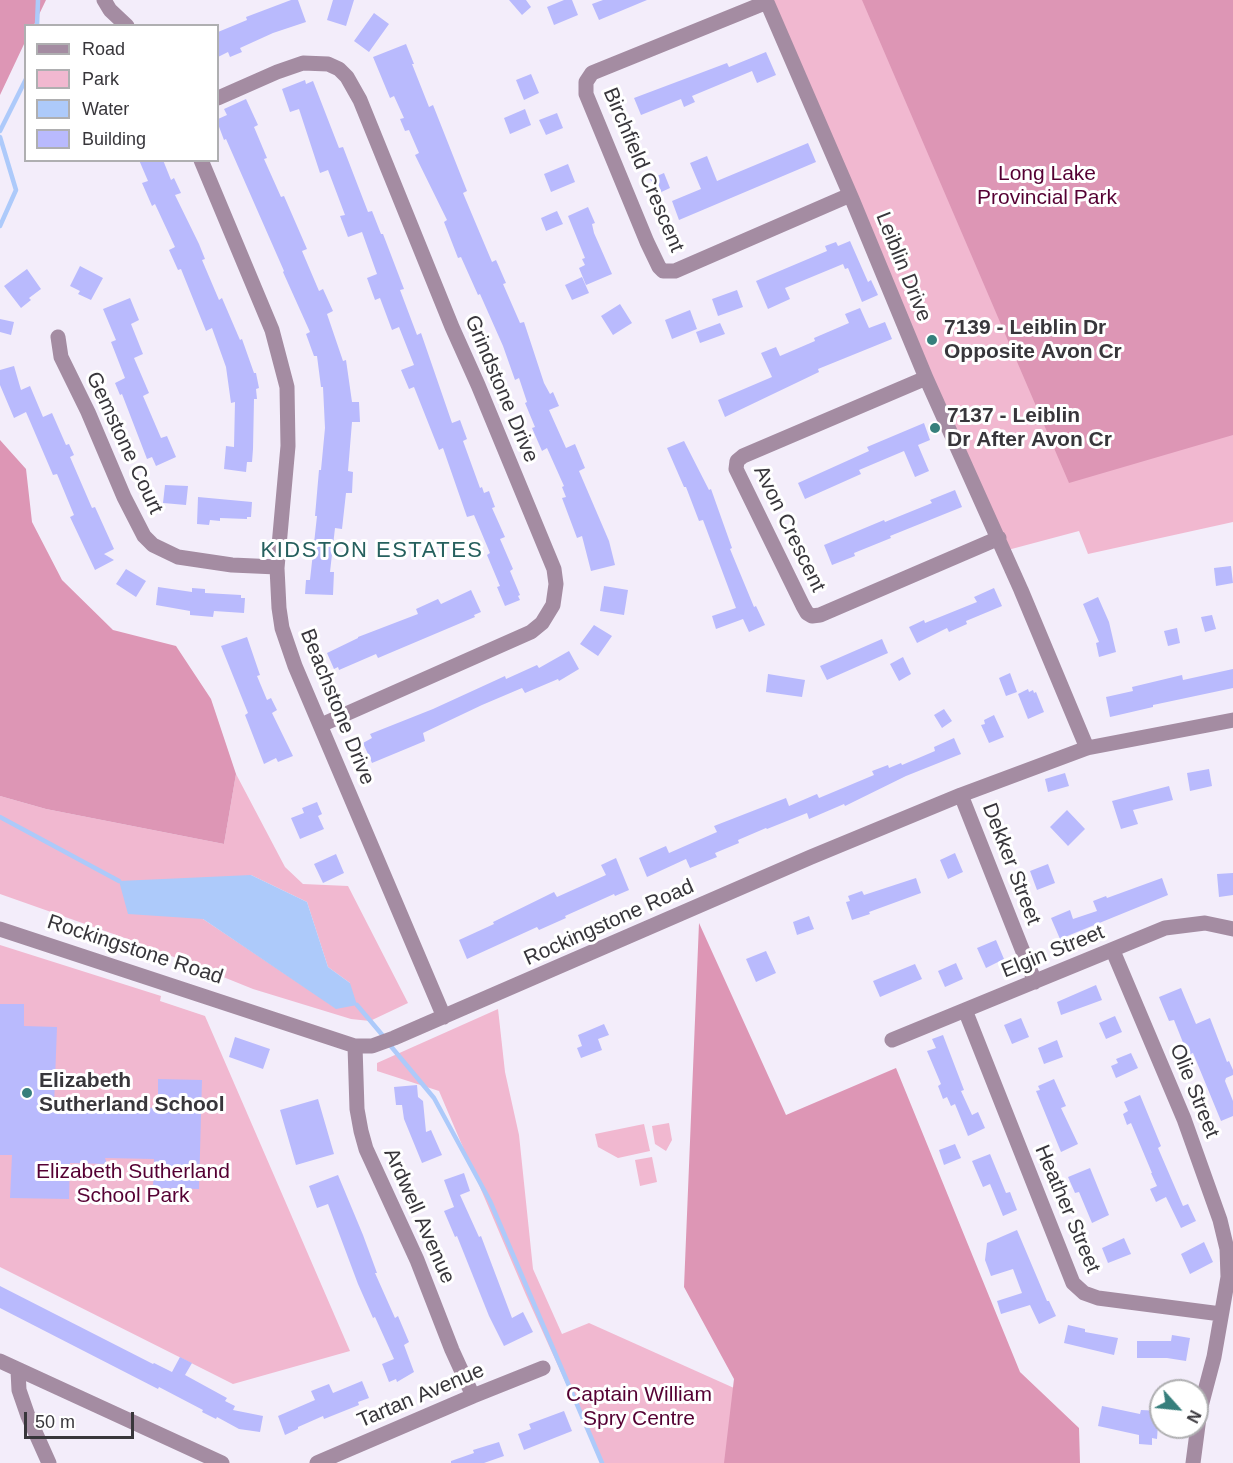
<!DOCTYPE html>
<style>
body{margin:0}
#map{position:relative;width:1233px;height:1463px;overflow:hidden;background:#f3edfa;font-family:Arial,sans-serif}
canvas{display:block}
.legend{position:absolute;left:24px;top:24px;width:195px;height:138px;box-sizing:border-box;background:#fff;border:2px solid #afafb1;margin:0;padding:8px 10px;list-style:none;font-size:18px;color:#38363b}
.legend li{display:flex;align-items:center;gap:12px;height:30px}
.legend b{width:30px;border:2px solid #afafb1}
.north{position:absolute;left:1149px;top:1379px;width:60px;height:60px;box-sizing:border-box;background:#fff;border:2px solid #afafb1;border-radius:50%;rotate:117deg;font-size:16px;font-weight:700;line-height:24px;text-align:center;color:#38363b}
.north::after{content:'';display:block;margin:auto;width:21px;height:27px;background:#367f7c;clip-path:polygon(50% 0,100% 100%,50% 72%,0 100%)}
.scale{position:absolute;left:24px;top:1412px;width:110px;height:27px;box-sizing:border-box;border:3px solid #38363b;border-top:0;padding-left:8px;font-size:18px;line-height:21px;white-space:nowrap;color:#38363b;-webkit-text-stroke:4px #fff;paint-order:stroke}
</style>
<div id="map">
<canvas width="1233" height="1463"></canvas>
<ul class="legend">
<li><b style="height:8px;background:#a48ca2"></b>Road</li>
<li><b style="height:16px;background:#f1b8d0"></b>Park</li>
<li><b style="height:16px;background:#adcafa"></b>Water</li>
<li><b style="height:16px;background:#b9bafd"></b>Building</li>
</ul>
<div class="north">N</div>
<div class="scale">50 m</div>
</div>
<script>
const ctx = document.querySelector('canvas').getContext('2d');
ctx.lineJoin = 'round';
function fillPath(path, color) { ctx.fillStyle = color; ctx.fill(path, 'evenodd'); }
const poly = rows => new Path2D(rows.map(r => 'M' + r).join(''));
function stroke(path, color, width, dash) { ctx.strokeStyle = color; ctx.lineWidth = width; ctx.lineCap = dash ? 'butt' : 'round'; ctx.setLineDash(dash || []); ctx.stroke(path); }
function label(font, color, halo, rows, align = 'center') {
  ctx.font = font + ' Arial,sans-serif'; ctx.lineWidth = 6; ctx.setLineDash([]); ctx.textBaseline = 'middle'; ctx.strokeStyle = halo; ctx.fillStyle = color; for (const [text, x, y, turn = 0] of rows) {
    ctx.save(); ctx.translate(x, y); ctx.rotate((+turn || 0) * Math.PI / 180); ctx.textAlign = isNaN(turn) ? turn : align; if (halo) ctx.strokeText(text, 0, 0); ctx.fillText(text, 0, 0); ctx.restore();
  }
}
fillPath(poly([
 [766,0,1233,0,1233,522,1088,554,1079,531,1004,551],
 [236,774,285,867,303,884,348,886,408,1003,370,1021,351,1019,253,989,139,943,0,894,0,796,46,809,224,844],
 [251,875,307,902,328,967,350,983,336,1008,203,919],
 [0,945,161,996,160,1001,205,1016,350,1351,233,1384,0,1267],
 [498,1009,505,1072,519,1135,533,1269,562,1334,589,1323,734,1388,1070,1463,602,1463,526,1295,439,1091,377,1071,377,1063],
 [669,1123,672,1140,666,1151,655,1144,652,1126],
 [644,1124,650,1151,618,1158,598,1147,595,1134],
 [652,1157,657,1182,640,1186,635,1160]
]), '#f1b8d0');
fillPath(poly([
 [0,0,46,0,34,25,26,26,25,42,0,95],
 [862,0,1233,0,1233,435,1069,483],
 [0,440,26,469,32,522,62,580,113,630,176,646,211,699,236,774,224,844,46,809,0,796],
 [699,923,786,1115,896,1068,1020,1372,1079,1428,1080,1463,724,1463,734,1379,684,1287]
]), '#dd96b5');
fillPath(poly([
 [251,875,307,902,328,967,350,983,357,1005,336,1009,203,919,128,914,119,881]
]), '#adcafa');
stroke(poly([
 [37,26,38,0],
 [0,131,26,79],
 [0,137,16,190,0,226],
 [0,817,119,881],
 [357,1005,384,1037],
 [389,1044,434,1098,490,1201,602,1463]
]), '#adcafa', 4.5);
fillPath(poly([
 [291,0,298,0,306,22,273,33,240,48,242,52,230,57,228,52,218,57,218,32,247,20,246,17],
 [333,0,354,0,346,26,327,20],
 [509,0,526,0,531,7,522,15],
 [564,0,572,0,578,15,554,25,547,7],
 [603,0,647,0,599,20,592,4],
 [374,13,389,24,369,52,354,41],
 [406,44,414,64,412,64,429,107,433,105,467,191,463,193,476,224,492,262,496,260,506,283,503,284,520,323,524,322,544,383,550,394,553,392,559,406,549,410,566,448,575,444,585,468,579,471,609,541,615,565,591,571,582,536,577,538,562,498,566,497,562,487,564,486,547,448,542,451,532,428,535,427,525,403,527,402,519,378,515,380,503,346,480,294,478,295,461,257,458,258,444,222,447,220,415,155,419,153,409,130,405,131,400,119,404,118,394,96,390,98,373,57],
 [766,52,776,75,757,83,752,71,692,96,695,102,684,107,681,99,641,115,634,98,727,63,729,67],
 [531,74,539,93,524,100,516,80],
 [305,80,306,84,313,81,339,148,343,147,368,212,372,211,381,234,383,234,404,289,400,290,417,335,421,333,452,423,460,420,467,439,463,441,480,488,482,487,484,493,489,491,495,507,492,508,505,537,500,539,513,569,510,571,520,595,518,596,520,600,505,606,497,587,500,586,487,555,490,553,474,515,467,517,443,448,439,450,414,387,409,389,401,370,414,365,399,327,392,330,380,298,375,300,367,278,377,274,362,232,348,237,340,216,345,215,328,170,320,173,299,109,290,112,282,89],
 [246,99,258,125,254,127,267,158,264,159,281,197,284,196,307,249,302,251,319,291,323,289,333,311,327,314,343,361,346,360,352,402,359,402,360,422,352,422,348,471,353,472,352,493,346,493,342,529,335,528,330,572,334,572,333,595,305,594,306,580,310,580,317,516,315,516,319,470,321,470,325,428,323,387,321,387,317,356,314,356,306,334,310,332,283,272,284,271,226,139,224,140,218,124,218,119,227,115,224,109],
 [525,109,531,125,510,134,504,118],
 [557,113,563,128,546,135,539,120],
 [808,143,816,162,679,220,672,201,701,189,690,163,707,156,717,181],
 [139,160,163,160,171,180,174,178,181,193,175,195,199,244,205,259,202,260,219,300,222,298,240,340,242,339,254,373,256,373,259,388,256,389,257,399,254,399,253,449,252,462,247,462,246,472,224,469,226,446,234,447,235,402,231,403,226,367,212,328,206,331,181,269,178,270,169,250,175,247,155,204,152,206,142,183,148,181],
 [568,164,575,182,551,192,544,174],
 [664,173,670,188,657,194,650,179],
 [588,207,595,223,592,224,594,233,612,274,586,285,579,268,585,265,582,259,585,258,568,216],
 [557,211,563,224,546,231,541,218],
 [850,241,868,282,871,280,878,295,862,302,848,268,845,269,843,264,785,288,790,299,768,309,756,281,827,251,825,246,836,242,838,246],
 [80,266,103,278,91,300,78,294,80,291,70,286],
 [27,269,41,289,29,298,31,300,21,308,4,286],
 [582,277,589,293,572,300,565,285],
 [737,290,743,307,718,316,712,299],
 [130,298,139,320,131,324,143,354,134,358,149,393,143,396,161,438,167,436,176,457,156,466,152,457,147,459,122,394,120,395,115,383,125,378,111,342,116,340,103,309],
 [620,304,632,323,613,335,601,316],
 [860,308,869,328,885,322,892,339,818,369,819,372,725,417,718,400,772,377,761,353,776,347,780,356,815,341,814,338,849,323,845,314],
 [690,310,697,329,672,339,665,320],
 [0,319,14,322,11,335,0,332],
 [720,323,725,334,700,343,696,332],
 [14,366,21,390,30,386,43,417,52,413,66,445,69,444,74,455,70,457,92,508,95,507,114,549,104,554,114,560,95,570,70,517,74,515,57,474,53,475,26,412,14,418,0,385,0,370],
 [924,423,930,440,918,445,929,471,915,477,904,451,859,470,861,474,805,499,798,483,869,451,867,447],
 [684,441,709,490,711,489,732,548,730,549,754,607,756,606,765,625,749,632,743,619,716,629,712,616,736,608,703,520,699,521,686,487,684,487,667,448],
 [165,485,188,486,186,505,163,503],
 [955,490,962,507,890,536,891,538,854,553,855,556,832,565,824,545,884,520,885,522,932,503,930,500],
 [198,497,252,502,251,517,247,517,247,519,220,518,220,521,210,520,209,525,197,524],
 [1231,566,1233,583,1216,586,1214,568],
 [126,569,146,581,136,597,116,584],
 [604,586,628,590,624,615,600,611],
 [158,587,192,592,192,588,205,589,205,593,241,595,241,598,245,598,244,613,214,611,213,617,190,615,190,611,156,605],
 [994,588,1002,606,966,621,967,624,949,632,947,628,917,643,909,627,924,620,925,623,977,602,974,597],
 [471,590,481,612,474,615,475,617,378,658,376,654,339,670,338,667,334,669,327,653,358,638,358,637,418,614,416,609,438,599,441,604],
 [1098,597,1109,622,1116,652,1099,657,1096,643,1099,642,1083,604],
 [1212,615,1216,629,1205,632,1201,617],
 [594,625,612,636,598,656,580,644],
 [1177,628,1180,643,1168,646,1164,631],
 [247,637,260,675,257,676,267,700,271,698,277,710,272,713,293,756,278,762,276,758,264,764,245,715,248,713,221,646],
 [882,639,888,653,827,680,820,666],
 [569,651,579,669,559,681,558,679,525,693,522,688,482,705,423,733,425,741,372,763,363,743,372,738,370,734,433,709,505,676,506,679,537,665,539,668],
 [903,657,911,674,899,681,890,664],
 [1233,669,1233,688,1153,705,1153,707,1110,717,1106,697,1133,691,1132,687,1182,675,1183,680],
 [1010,673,1017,692,1006,696,999,678],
 [768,674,805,680,802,697,766,692],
 [1028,689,1029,692,1033,690,1034,693,1036,692,1044,712,1028,719,1018,694],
 [944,709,952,721,942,728,934,715],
 [994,715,1004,737,989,743,981,725,985,724,984,720],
 [954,738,961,754,906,776,845,806,844,804,809,819,807,813,767,829,766,828,738,840,739,843,715,853,717,857,690,868,686,859,647,877,639,858,666,846,669,853,717,832,714,826,786,798,789,806,817,794,819,798,874,775,872,771,888,765,889,768,901,763,902,765,935,751,934,747],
 [1209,769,1212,786,1190,791,1187,773],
 [1065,773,1069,786,1048,792,1045,779],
 [1169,786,1173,800,1133,810,1138,824,1121,829,1112,801],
 [317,802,322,814,318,816,324,829,300,839,291,818,304,813,302,808],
 [1067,810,1085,829,1068,846,1050,827],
 [955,853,963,872,948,879,940,860],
 [336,854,344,873,323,883,314,864],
 [616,858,629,890,615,896,614,894,565,916,566,918,539,930,537,927,467,959,459,940,494,924,493,922,554,892,557,897,606,875,601,865],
 [1048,864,1055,883,1037,890,1030,871],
 [1233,873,1233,895,1219,897,1217,874],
 [916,878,921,893,869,912,870,914,852,920,846,902,850,901,848,896,862,891,864,895],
 [1162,878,1168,895,1060,939,1051,918,1070,910,1073,919,1097,911,1093,901,1106,896,1107,898],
 [809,916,814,929,797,935,793,922],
 [996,940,1004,959,986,968,977,948],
 [766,951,776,973,756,982,746,959],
 [956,963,963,979,945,987,938,971],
 [915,964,922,979,880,997,873,981],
 [1096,985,1102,1000,1061,1015,1057,1002],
 [1181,988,1196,1024,1210,1018,1227,1062,1229,1061,1233,1070,1233,1075,1226,1078,1225,1081,1233,1101,1233,1116,1221,1121,1193,1053,1188,1055,1174,1020,1169,1021,1159,997],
 [0,1004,24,1004,24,1026,57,1027,54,1106,158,1108,158,1079,202,1080,199,1189,153,1188,154,1159,105,1158,107,1164,70,1163,69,1199,10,1198,12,1155,0,1155],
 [1115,1016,1122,1032,1106,1039,1099,1023],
 [1021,1018,1029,1037,1012,1044,1004,1025],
 [604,1024,609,1035,598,1039,602,1050,581,1058,577,1048,582,1046,578,1035],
 [943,1035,964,1090,961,1091,972,1115,978,1112,985,1128,968,1136,955,1104,951,1106,947,1097,943,1099,938,1086,941,1084,927,1051,936,1048,932,1039],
 [235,1037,270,1049,263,1069,229,1057],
 [1057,1040,1063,1057,1044,1064,1038,1048],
 [1131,1053,1138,1068,1116,1078,1111,1066,1118,1063,1116,1059],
 [1054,1079,1066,1106,1061,1108,1078,1144,1061,1152,1036,1091,1040,1090,1038,1086],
 [417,1085,418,1097,423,1101,426,1132,431,1130,442,1155,422,1163,404,1119,402,1105,396,1105,394,1087],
 [1140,1095,1161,1146,1158,1148,1183,1206,1188,1204,1196,1221,1181,1228,1166,1197,1156,1202,1150,1189,1157,1186,1151,1173,1152,1173,1131,1123,1127,1125,1123,1114,1128,1111,1124,1102],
 [318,1099,334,1154,296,1165,280,1110],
 [955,1144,961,1158,944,1165,939,1150],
 [990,1154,1006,1193,1010,1192,1017,1210,1003,1216,990,1184,983,1187,972,1161],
 [1090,1168,1109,1215,1092,1223,1079,1192,1075,1193,1068,1177],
 [464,1173,470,1191,460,1195,479,1237,481,1236,512,1318,523,1312,533,1332,504,1346,489,1316,457,1236,455,1237,444,1211,454,1207,444,1180],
 [338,1175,363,1235,377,1273,375,1273,395,1318,398,1316,409,1342,404,1345,414,1372,397,1382,396,1379,389,1382,382,1364,394,1359,375,1317,373,1318,358,1284,328,1204,317,1208,309,1186],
 [1017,1230,1047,1301,1049,1301,1056,1316,1039,1324,1030,1305,1001,1314,997,1301,1022,1293,1013,1269,991,1276,985,1260,987,1243],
 [1124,1238,1131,1254,1108,1263,1102,1248],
 [1204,1242,1213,1262,1190,1274,1181,1254],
 [0,1286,153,1364,154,1363,172,1372,180,1357,192,1363,185,1375,227,1398,225,1401,235,1406,233,1410,263,1416,260,1432,239,1429,217,1417,216,1419,202,1412,203,1410,159,1387,158,1389,0,1308],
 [1068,1325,1085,1329,1085,1332,1118,1338,1114,1355,1064,1343],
 [1172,1335,1190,1338,1186,1361,1167,1358,1137,1358,1137,1341,1171,1341],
 [362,1381,369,1398,358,1402,359,1405,324,1419,323,1416,298,1427,298,1429,285,1435,278,1416,315,1400,311,1391,329,1384,333,1393],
 [1102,1406,1140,1414,1141,1410,1161,1411,1161,1424,1158,1424,1157,1439,1152,1438,1152,1445,1139,1444,1139,1435,1098,1426],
 [564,1411,572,1431,524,1450,518,1434,531,1429,529,1424],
 [499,1442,504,1456,484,1463,451,1463,451,1461,474,1453,473,1450]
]), '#b9bafd');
stroke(poly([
 [104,0,110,10,127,26],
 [766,0,852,199,926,378,1021,590,1087,748],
 [767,2,592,73,586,82,586,94,647,242,659,267,663,271,675,271,850,195],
 [218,98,277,72,303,63,328,64,339,69,347,77,360,100,452,327,478,385,554,569,556,584,553,605,542,623,531,632,321,725],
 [201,160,272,330,287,387,288,446,277,568,279,608,282,628,295,666,444,1017],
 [58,337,61,357,88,412,124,497,144,536,153,545,178,557,232,565,277,567],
 [926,378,743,456,737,461,736,469,803,606,807,613,812,616,820,615,999,538],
 [961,795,1035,982],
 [0,929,355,1046,372,1046,394,1038,811,857,961,795,1087,748,1233,720],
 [1113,951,1184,1119,1220,1220,1227,1249,1228,1277,1214,1357,1200,1410,1193,1463],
 [965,1010,1073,1283,1084,1293,1098,1298,1221,1314],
 [892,1040,1165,928,1205,923,1233,929],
 [355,1046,357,1109,361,1131,366,1149,417,1260,452,1350,473,1396],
 [0,1361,222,1463],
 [18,1371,19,1390,28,1416,49,1463],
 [317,1463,473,1396,543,1368]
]), '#a48ca2', 15);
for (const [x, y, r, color] of [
 [932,340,6,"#367f7c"],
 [935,428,6,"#367f7c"],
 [27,1093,6,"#367f7c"]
]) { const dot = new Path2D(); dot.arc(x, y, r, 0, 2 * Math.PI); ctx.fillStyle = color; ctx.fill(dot); stroke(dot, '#fff', 2); }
label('21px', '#38363b', '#fff', [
 ["Birchfield Crescent",643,170,67],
 ["Leiblin Drive",903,267,68],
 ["Grindstone Drive",501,389,67],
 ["Gemstone Court",124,443,65],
 ["Avon Crescent",789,529,64],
 ["Beachstone Drive",337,707,68],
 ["Dekker Street",1011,864,69],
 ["Rockingstone Road",609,923,-24],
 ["Rockingstone Road",135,950,18],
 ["Elgin Street",1053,952,-22],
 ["Olie Street",1194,1091,68],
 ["Heather Street",1067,1209,67],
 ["Ardwell Avenue",419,1216,66],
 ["Tartan Avenue",421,1396,-23]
]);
label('21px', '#503', '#fff', [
 ["Long Lake",1047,174],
 ["Provincial Park",1047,198],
 ["Elizabeth Sutherland",133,1172],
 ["School Park",133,1196],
 ["Captain William",639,1395],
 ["Spry Centre",639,1419]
]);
label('bold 21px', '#38363b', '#fff', [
 ["7139 - Leiblin Dr",944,328],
 ["Opposite Avon Cr",944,352],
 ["7137 - Leiblin",947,416],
 ["Dr After Avon Cr",947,440],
 ["Elizabeth",39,1081],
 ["Sutherland School",39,1105]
], 'left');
ctx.letterSpacing = '1.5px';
label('22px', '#26605e', '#fff', [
 ["KIDSTON ESTATES",372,551]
]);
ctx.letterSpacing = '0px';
</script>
